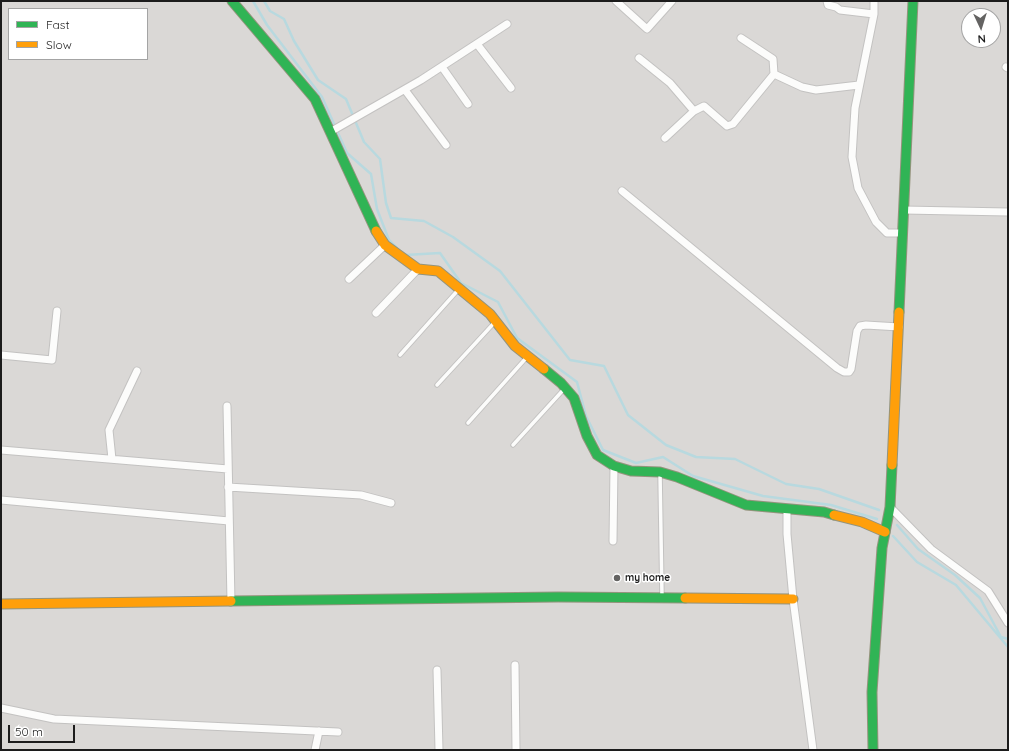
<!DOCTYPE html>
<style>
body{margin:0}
#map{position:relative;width:1009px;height:751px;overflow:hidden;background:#ebe8e5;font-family:Quicksand,sans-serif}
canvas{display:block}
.frame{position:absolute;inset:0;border:2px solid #1c1c1c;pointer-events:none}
.legend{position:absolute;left:8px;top:8px;width:140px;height:52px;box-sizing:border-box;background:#fff;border:1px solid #a4a4a4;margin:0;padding:5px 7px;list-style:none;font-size:12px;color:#1c1c1c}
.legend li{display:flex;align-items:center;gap:8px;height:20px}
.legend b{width:20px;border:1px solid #a4a4a4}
.north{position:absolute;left:961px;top:8px;width:40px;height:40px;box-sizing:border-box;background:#fff;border:1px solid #a4a4a4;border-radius:50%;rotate:176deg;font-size:11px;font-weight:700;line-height:16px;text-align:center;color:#1c1c1c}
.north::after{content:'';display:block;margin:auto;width:14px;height:18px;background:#646362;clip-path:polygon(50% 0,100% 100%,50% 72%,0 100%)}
.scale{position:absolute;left:8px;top:725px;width:67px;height:18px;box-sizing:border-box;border:2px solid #1c1c1c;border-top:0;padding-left:5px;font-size:12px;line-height:14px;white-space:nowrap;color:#1c1c1c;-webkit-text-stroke:3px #fff;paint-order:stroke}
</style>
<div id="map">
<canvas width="1009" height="751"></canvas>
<div class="frame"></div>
<ul class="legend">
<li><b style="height:5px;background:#30b455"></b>Fast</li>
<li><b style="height:5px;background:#ff9f0a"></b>Slow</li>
</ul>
<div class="north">N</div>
<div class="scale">50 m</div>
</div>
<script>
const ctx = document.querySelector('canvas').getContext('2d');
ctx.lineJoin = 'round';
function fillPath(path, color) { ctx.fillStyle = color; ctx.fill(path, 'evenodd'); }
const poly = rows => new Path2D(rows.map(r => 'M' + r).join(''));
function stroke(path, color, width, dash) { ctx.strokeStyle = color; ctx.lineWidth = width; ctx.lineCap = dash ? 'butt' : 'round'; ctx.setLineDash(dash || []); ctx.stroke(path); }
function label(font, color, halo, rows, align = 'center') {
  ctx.font = font + ' Quicksand,sans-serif'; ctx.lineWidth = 3; ctx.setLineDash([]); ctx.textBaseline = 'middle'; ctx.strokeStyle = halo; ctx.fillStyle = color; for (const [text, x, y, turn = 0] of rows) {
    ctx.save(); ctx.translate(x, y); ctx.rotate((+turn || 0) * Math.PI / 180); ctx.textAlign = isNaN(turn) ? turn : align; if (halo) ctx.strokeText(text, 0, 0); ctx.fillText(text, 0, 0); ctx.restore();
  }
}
fillPath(poly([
 [1,1,1008,1,1008,750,1,750],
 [9,9,147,9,147,59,9,59],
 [969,16,993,16,993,40,969,40]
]), '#dad8d6');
stroke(poly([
 [253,1,267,25,322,97,347,153,371,174,377,209,389,240,397,248],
 [264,1,270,11,284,19,294,41,318,80,346,99,364,142,380,159,386,203,391,218,424,221,453,237,500,271,570,360,604,366,628,415,666,445,696,457,735,459,786,484,819,489,879,510],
 [405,255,440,253,461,283,498,302,517,338,577,382,586,416,603,450,636,463,663,457,693,476,763,496,831,505,877,519],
 [897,525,918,549,955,575,980,598,1001,637,1008,639],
 [893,536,917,562,956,585,1008,647]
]), '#b8d9df', 2.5);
const lane = poly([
 [400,355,459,289],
 [437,385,494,323],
 [468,423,527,357],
 [513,445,565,388],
 [660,473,662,597]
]);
const street = poly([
 [616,1,647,29,672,1],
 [827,1,828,5,836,7,840,10,874,14],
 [874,1,874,14,855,108,852,157,858,188,876,222,887,233,903,233],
 [477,44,511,88],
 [639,58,670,83,694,111],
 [442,67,468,104],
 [1006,67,1008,68],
 [774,74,802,87,816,90,859,85],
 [405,90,446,145],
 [330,132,421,80,507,24],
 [665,138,694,111,704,106,727,126,733,124,774,74,773,59,741,38],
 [622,191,837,368,844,372,849,372,851,369,857,331,860,326,866,325,899,327],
 [904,210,1008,212],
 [349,279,385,245],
 [376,313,418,269],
 [1,355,52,360,57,311],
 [227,406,231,602],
 [1,450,228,469],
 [112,459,109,430,137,371],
 [228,487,361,495,391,503],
 [1,500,229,521],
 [890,507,931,549,988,591,1008,623],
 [787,509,787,534,793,599,813,750],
 [613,541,614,466],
 [515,665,516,750],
 [437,670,439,750],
 [1,708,54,719,338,732],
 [315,750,319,731]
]);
const fast = poly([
 [232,1,315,99,376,231],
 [899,312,913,1],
 [544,369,561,383,574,398,587,436,597,455,614,466,631,471,660,472,677,477,746,505,824,512,834,515],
 [231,601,558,597,685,598],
 [873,750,872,692,882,548,890,507,892,465]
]);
const slow = poly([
 [376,231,385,245,418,269,438,271,490,314,515,346,544,369],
 [892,465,899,312],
 [834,515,862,522,885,532],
 [685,598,793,599],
 [1,604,231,601]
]);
stroke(lane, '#c3c2c1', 5.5);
stroke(street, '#c3c2c1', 9);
stroke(fast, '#94947d', 11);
stroke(slow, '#94947d', 11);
stroke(lane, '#fcfcfb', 3.5);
stroke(street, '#fcfcfb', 7);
stroke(fast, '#30b455', 9);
stroke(slow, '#ff9f0a', 9);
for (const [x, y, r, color] of [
 [617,578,4,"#646362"]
]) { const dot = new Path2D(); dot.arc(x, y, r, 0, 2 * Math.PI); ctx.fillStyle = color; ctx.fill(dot); stroke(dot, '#fff', 1.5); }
label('bold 10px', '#1c1c1c', '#fff', [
 ["my home",625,578]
], 'left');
</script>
